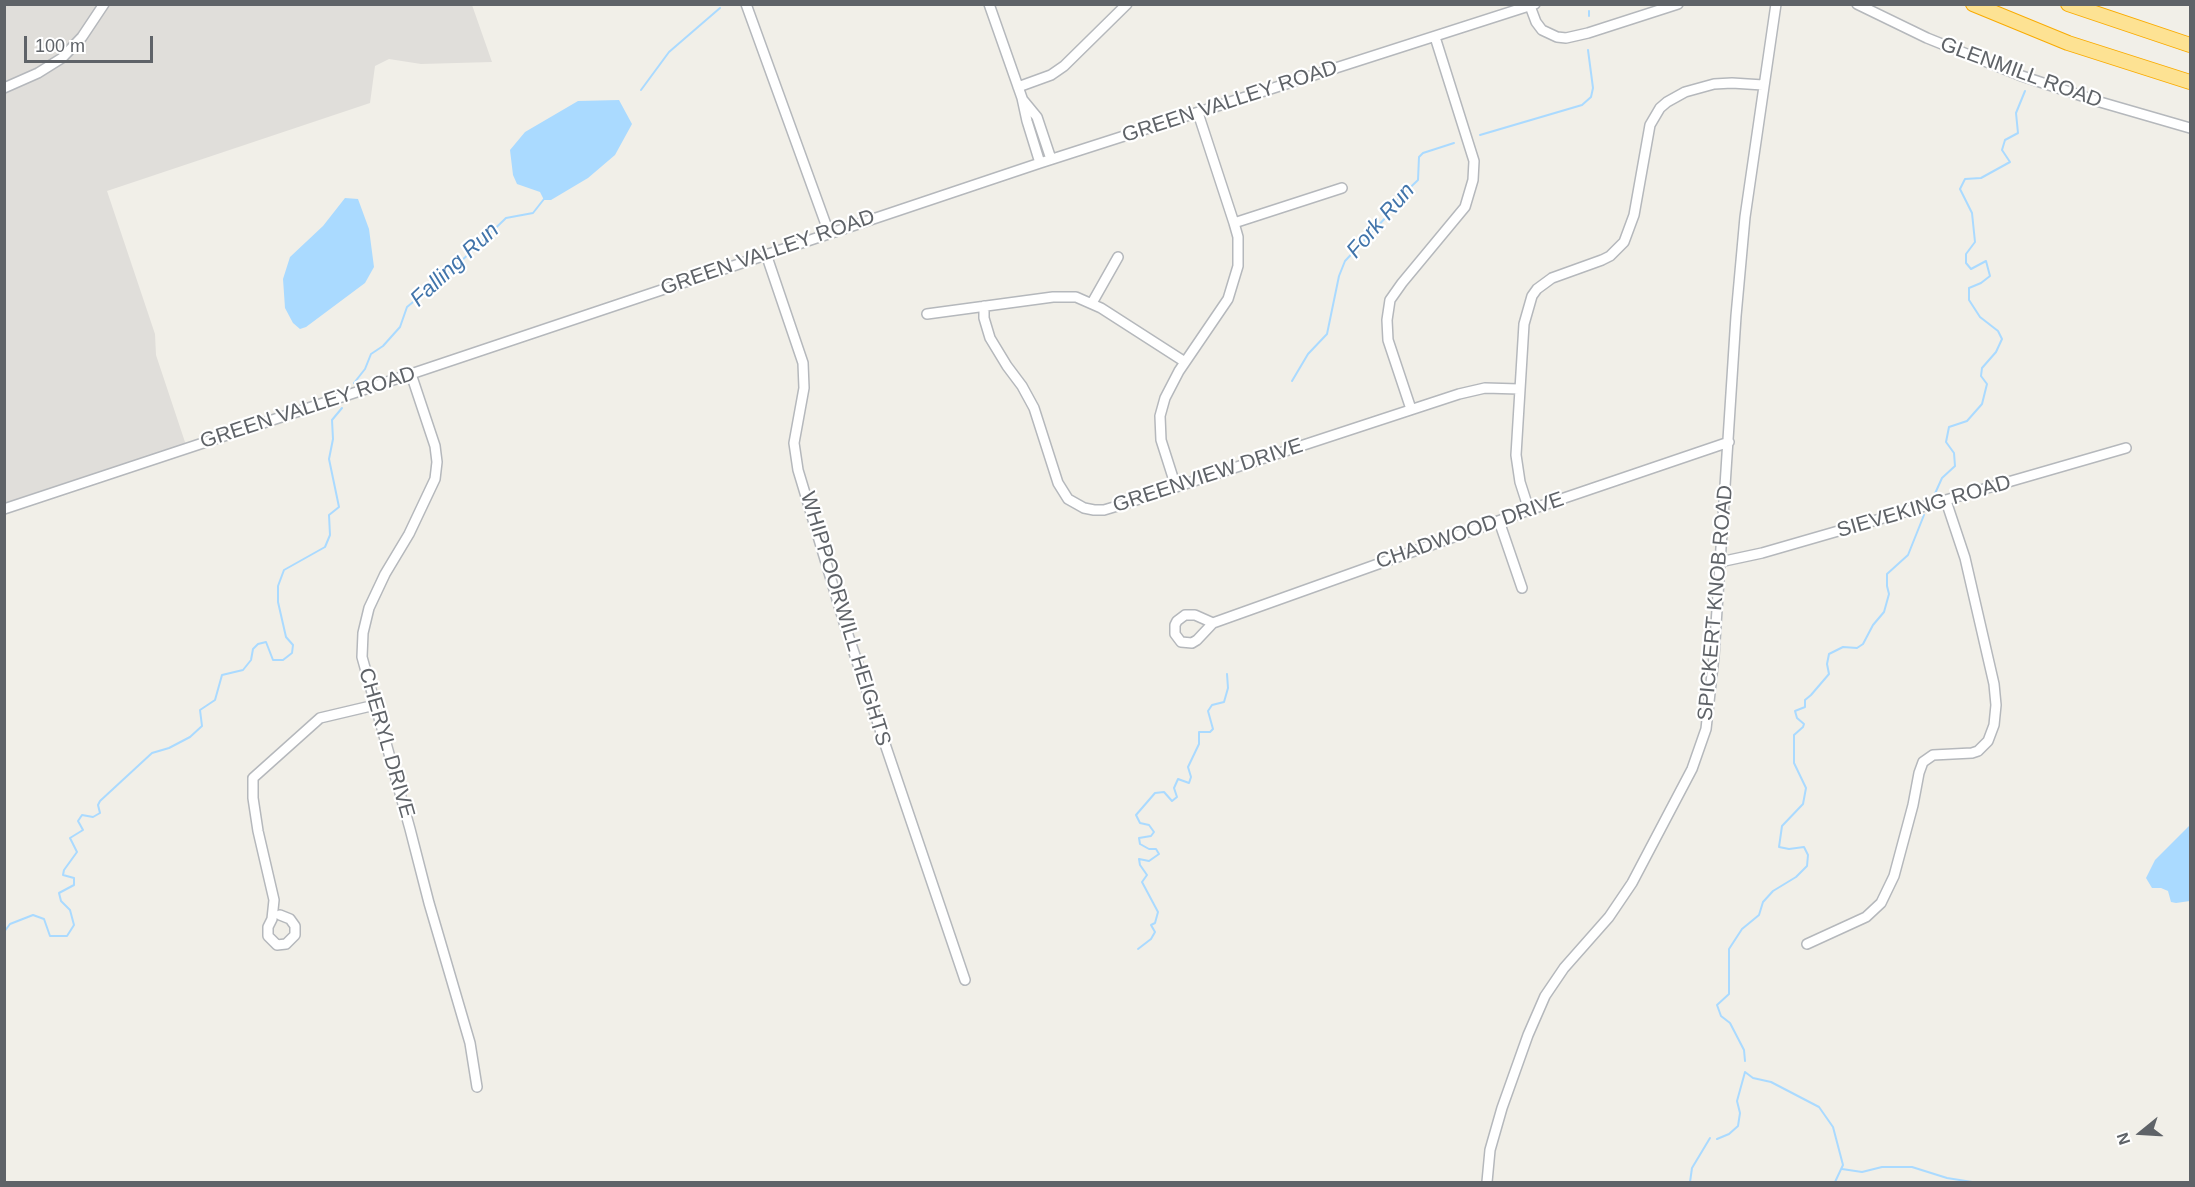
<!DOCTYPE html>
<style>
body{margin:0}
#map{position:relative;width:2195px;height:1187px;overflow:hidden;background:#f1efe8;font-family:Arial,sans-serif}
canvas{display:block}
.frame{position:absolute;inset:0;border:6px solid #5f6368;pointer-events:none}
.north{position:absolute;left:2111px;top:1103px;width:60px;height:60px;-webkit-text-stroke:4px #fff;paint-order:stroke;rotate:252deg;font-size:16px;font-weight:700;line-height:24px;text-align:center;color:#5f6368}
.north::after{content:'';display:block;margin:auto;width:21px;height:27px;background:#5f6368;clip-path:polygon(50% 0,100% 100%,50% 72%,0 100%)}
.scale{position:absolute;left:24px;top:36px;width:129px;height:27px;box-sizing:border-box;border:3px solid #5f6368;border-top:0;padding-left:8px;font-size:18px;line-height:21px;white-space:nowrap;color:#5f6368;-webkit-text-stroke:4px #fff;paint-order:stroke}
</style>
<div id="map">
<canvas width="2195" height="1187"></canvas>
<div class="frame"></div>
<div class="north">N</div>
<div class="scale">100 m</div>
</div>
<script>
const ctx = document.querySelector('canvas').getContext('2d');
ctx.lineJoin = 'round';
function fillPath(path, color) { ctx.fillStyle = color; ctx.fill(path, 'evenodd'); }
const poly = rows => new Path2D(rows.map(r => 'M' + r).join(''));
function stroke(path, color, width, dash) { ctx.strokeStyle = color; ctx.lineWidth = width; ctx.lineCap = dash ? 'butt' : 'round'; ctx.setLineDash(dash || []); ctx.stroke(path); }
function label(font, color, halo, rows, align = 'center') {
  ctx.font = font + ' Arial,sans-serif'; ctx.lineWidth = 4.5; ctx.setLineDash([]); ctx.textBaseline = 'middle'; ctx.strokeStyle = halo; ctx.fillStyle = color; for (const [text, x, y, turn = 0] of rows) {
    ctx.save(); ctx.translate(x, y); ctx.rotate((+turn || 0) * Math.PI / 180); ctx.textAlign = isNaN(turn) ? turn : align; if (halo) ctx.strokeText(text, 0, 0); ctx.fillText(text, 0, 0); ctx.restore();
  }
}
fillPath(poly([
 [4,5,472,5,492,62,421,64,389,59,375,66,370,103,107,191,155,334,156,355,187,448,4,509]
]), '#e0deda');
fillPath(poly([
 [619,100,632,124,615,155,588,178,551,200,544,200,540,192,517,184,513,175,510,150,525,132,578,101],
 [345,198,358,199,369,229,374,267,365,283,306,327,300,329,293,323,285,308,283,279,290,257,323,226],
 [2190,825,2190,901,2176,903,2171,902,2168,891,2161,888,2152,888,2146,878,2155,860]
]), '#aadaff');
stroke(poly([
 [1589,16,1589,11],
 [641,90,669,52,720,8],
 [1480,135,1582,105,1591,97,1593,88,1588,50],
 [1292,381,1308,354,1327,334,1339,276,1345,261,1388,215,1395,202,1418,180,1419,157,1423,153,1454,143],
 [354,383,365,369,371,354,383,346,400,327,407,307,453,269,506,218,533,213,544,199],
 [1933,498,1942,478,1955,466,1954,453,1946,442,1949,427,1967,421,1982,404,1987,384,1981,376,1982,368,1996,352,2002,339,1998,331,1980,317,1969,300,1969,288,1981,283,1990,276,1986,261,1971,269,1966,263,1966,254,1975,242,1972,213,1960,189,1965,179,1981,178,2010,162,2002,150,2005,140,2018,133,2016,113,2025,91],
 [4,932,10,924,33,915,44,919,50,936,67,936,74,925,70,910,61,901,59,893,74,885,74,878,63,875,64,870,77,852,70,838,83,830,78,821,82,815,93,817,100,813,98,805,100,801,152,753,169,748,190,737,202,726,200,710,215,700,222,675,243,670,251,660,253,649,258,644,266,642,273,660,283,660,292,653,293,645,286,637,278,602,278,586,284,570,325,547,330,535,329,515,339,507,329,459,333,439,332,420,342,408],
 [1138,949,1151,939,1155,932,1151,925,1155,923,1158,912,1142,882,1147,875,1140,865,1139,859,1149,861,1159,854,1156,849,1149,849,1140,844,1139,838,1151,836,1154,832,1149,825,1140,823,1136,815,1155,793,1164,792,1172,801,1177,797,1174,788,1178,779,1189,783,1191,777,1188,767,1199,744,1199,732,1210,732,1213,729,1208,711,1212,705,1224,702,1228,688,1227,674],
 [1745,1061,1744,1050,1730,1023,1721,1016,1717,1005,1729,994,1729,949,1742,929,1759,915,1763,902,1773,891,1796,877,1807,866,1808,855,1804,847,1789,849,1779,847,1782,826,1803,804,1806,788,1794,763,1794,735,1803,727,1804,724,1797,718,1795,711,1805,707,1805,700,1811,695,1829,674,1827,664,1829,654,1843,647,1857,648,1863,644,1873,625,1884,612,1889,594,1887,586,1887,574,1908,555,1924,515],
 [1717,1139,1729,1134,1738,1126,1740,1113,1737,1101,1745,1072,1753,1078,1771,1082,1819,1107,1833,1127,1843,1165,1835,1182],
 [1842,1169,1862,1172,1882,1167,1912,1167,1947,1178,1972,1182],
 [1690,1182,1692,1168,1710,1138]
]), '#aadaff', 2);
const minor = poly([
 [746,4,829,233],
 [989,4,1022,98,1027,121,1040,163],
 [1857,4,1927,38,2019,75,2100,102,2190,128],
 [1530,6,1536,22,1542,30,1557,37,1566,38,1588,33,1678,4],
 [1018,87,1051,75,1064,66,1127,4],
 [4,88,38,73,62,58,82,37,104,4],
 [1023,100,1037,117,1051,159],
 [1234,223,1342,188],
 [766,254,803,363,804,388,794,443,798,470,846,629,965,980],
 [1092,303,1118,257],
 [984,306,984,318,990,338,1007,366,1022,386,1034,408,1058,483,1068,499,1084,508,1094,510,1104,510,1124,504,1459,394,1485,388,1519,389],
 [927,314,1053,297,1076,297,1101,308,1185,362],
 [411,374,435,446,437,462,435,479,409,534,385,574,369,608,363,633,362,657,410,829,429,903,470,1043,477,1087],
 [1411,409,1388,340,1387,320,1390,300,1402,283,1465,207,1473,180,1474,161,1435,37],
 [1176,487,1161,440,1160,416,1165,398,1179,371,1228,299,1238,266,1238,237,1234,223,1198,113],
 [4,509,411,374,1040,163,1535,4],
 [1529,510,1520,482,1516,455,1524,324,1532,296,1537,289,1552,278,1602,260,1610,256,1624,242,1634,215,1650,125,1660,108,1667,102,1685,92,1714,84,1732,83,1763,85],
 [1499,521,1522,588],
 [1720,562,1762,553,2126,448],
 [1185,615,1195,615,1213,623,1197,640,1192,643,1181,642,1175,634,1175,625,1177,621,1185,615],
 [1213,623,1529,510,1729,442],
 [280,915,290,919,295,926,295,935,286,944,277,945,268,936,268,927,272,919,274,900,258,831,253,798,253,778,320,718,375,705],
 [1807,944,1866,917,1881,903,1894,876,1913,805,1919,773,1923,762,1933,755,1972,753,1978,751,1988,741,1994,725,1996,705,1994,684,1965,558,1946,501],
 [1487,1182,1490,1150,1502,1108,1528,1035,1545,996,1564,968,1609,917,1632,883,1692,769,1706,729,1714,656,1736,316,1745,217,1776,4]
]);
const highway = poly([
 [1973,4,2068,43,2190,82],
 [2068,4,2190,45]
]);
stroke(minor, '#b5b8bc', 12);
stroke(highway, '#f9ab00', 16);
stroke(minor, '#fff', 9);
stroke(highway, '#fde293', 14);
label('21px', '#5f6368', '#fff', [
 ["GLENMILL ROAD",2021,73,20],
 ["GREEN VALLEY ROAD",1230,102,-18],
 ["GREEN VALLEY ROAD",768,253,-19],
 ["GREEN VALLEY ROAD",308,408,-18],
 ["GREENVIEW DRIVE",1208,476,-18],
 ["SIEVEKING ROAD",1924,507,-16],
 ["CHADWOOD DRIVE",1470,531,-19],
 ["SPICKERT KNOB ROAD",1716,603,-85],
 ["WHIPPOORWILL HEIGHTS",845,619,73],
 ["CHERYL DRIVE",386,743,74]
]);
label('italic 22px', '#4174aa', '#fff', [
 ["Fork Run",1381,221,-49],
 ["Falling Run",455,265,-43]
]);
</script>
